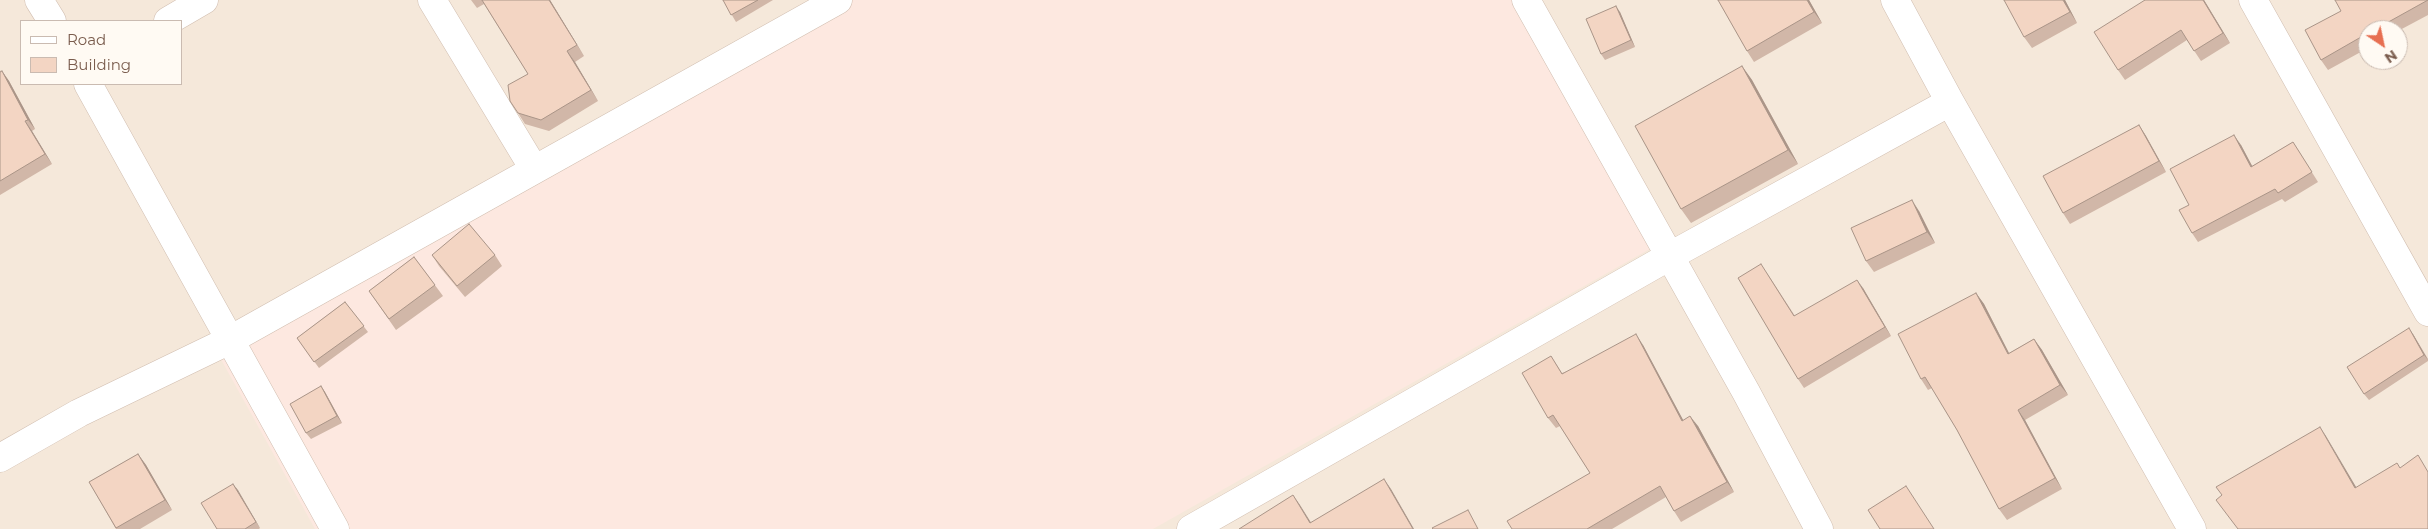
<!DOCTYPE html>
<style>
body{margin:0}
#map{position:relative;width:2428px;height:529px;overflow:hidden;background:#fdf6ec;font-family:Montserrat,sans-serif}
canvas{display:block}
.legend{position:absolute;left:20px;top:20px;width:162px;height:65px;box-sizing:border-box;background:#fffaf3;border:1px solid #cabbb1;margin:0;padding:6px 9px;list-style:none;font-size:15px;color:#7a5c4d}
.legend li{display:flex;align-items:center;gap:10px;height:25px}
.legend b{width:25px;border:1px solid #cabbb1}
.north{position:absolute;left:2358px;top:20px;width:50px;height:50px;box-sizing:border-box;background:#fffaf3;border:1px solid #cabbb1;border-radius:50%;rotate:146deg;font-size:14px;font-weight:700;line-height:20px;text-align:center;color:#7a5c4d}
.north::after{content:'';display:block;margin:auto;width:18px;height:22px;background:#e76f51;clip-path:polygon(50% 0,100% 100%,50% 72%,0 100%)}
</style>
<div id="map">
<canvas width="2428" height="529"></canvas>
<ul class="legend">
<li><b style="height:6px;background:#fff"></b>Road</li>
<li><b style="height:14px;background:#f3d5c3"></b>Building</li>
</ul>
<div class="north">N</div>
</div>
<script>
const ctx = document.querySelector('canvas').getContext('2d');
ctx.lineJoin = 'round';
function fillPath(path, color) { ctx.fillStyle = color; ctx.fill(path, 'evenodd'); }
const poly = rows => new Path2D(rows.map(r => 'M' + r).join(''));
function stroke(path, color, width, dash) { ctx.strokeStyle = color; ctx.lineWidth = width; ctx.lineCap = dash ? 'butt' : 'round'; ctx.setLineDash(dash || []); ctx.stroke(path); }
fillPath(poly([
 [0,0,2428,0,2428,529,0,529],
 [21,21,181,21,181,84,21,84],
 [2368,30,2398,30,2398,60,2368,60]
]), '#f5e8da');
fillPath(poly([
 [815,0,1529,0,1671,237,1153,529,315,529,208,336]
]), '#fde8e0');
const street = poly([
 [39,0,52,21],
 [432,0,534,169],
 [1526,0,1746,392,1819,529],
 [1895,0,1950,102,2192,529],
 [2253,0,2428,312],
 [168,21,204,0],
 [88,84,335,529],
 [0,458,79,413,230,340,838,0],
 [1191,529,1670,256,1950,102]
]);
stroke(street, '#d1beb0', 29);
stroke(street, '#fff', 28);
fillPath(poly([
 [471,0,550,0,584,56,575,62,598,101,549,131,525,124,518,113,528,74,484,4,477,8],
 [723,0,773,0,736,22],
 [1718,0,1809,0,1822,23,1754,62,1747,51],
 [2065,0,2077,23,2032,48,2024,37],
 [2204,0,2230,43,2201,61,2187,40,2125,80,2118,70],
 [2428,0,2428,15,2398,31,2398,30,2368,30,2368,48,2328,70,2321,60,2341,11],
 [1620,12,1635,47,1605,60,1601,54],
 [1742,66,1752,80,1798,164,1691,223,1681,209],
 [0,70,1,72,2,71,9,81,35,129,32,131,52,164,0,195],
 [2139,125,2146,136,2166,172,2070,224,2063,213],
 [2293,142,2318,182,2285,202,2282,199,2198,242,2192,233,2189,205,2241,145,2252,166],
 [1919,211,1935,243,1874,272,1866,261],
 [432,255,495,255,502,266,465,297,439,266],
 [414,257,443,296,396,330,369,291],
 [1767,273,1795,316,1863,288,1891,336,1804,388,1798,379],
 [1976,293,1984,304,2009,353,2034,339,2042,350,2068,395,2025,420,2062,489,2007,520,1999,509,1957,430,1932,388,1928,390,1921,379],
 [345,302,368,332,319,368,297,338],
 [2413,334,2428,359,2428,361,2369,400,2364,394],
 [1643,345,1683,420,1698,426,1734,492,1681,522,1674,511,1666,497,1612,529,1512,529,1590,473,1560,426,1556,428,1548,418,1551,356,1562,373],
 [321,386,325,392,342,423,311,439,306,433],
 [138,454,146,465,172,510,140,529,116,529,89,482],
 [233,484,260,528,259,529,217,529]
]), '#d1b7a8');
fillPath(poly([
 [549,0,550,0,584,56,577,45],
 [1807,0,1809,0,1822,23,1814,12],
 [2063,0,2065,0,2077,23,2070,12],
 [2203,0,2204,0,2230,43,2223,33],
 [1616,6,1620,12,1635,47,1631,40],
 [567,51,575,62,598,101,591,90],
 [1742,66,1752,80,1798,164,1788,150],
 [2,71,9,81,35,129,28,120],
 [25,121,32,131,52,164,45,154],
 [2139,125,2146,136,2166,172,2159,161],
 [2234,135,2241,145,2258,177,2251,167],
 [1912,200,1919,211,1935,243,1927,232],
 [1857,280,1863,288,1891,336,1885,327],
 [1976,293,1984,304,2015,365,2008,354],
 [2409,328,2413,334,2428,360,2424,355],
 [1636,334,1643,345,1689,431,1682,421],
 [2034,339,2042,350,2068,395,2060,385],
 [321,386,325,392,342,423,337,416],
 [2018,410,2025,420,2062,489,2055,478],
 [1690,416,1698,426,1734,492,1727,482],
 [2320,427,2326,436,2362,497,2355,488],
 [138,454,146,465,172,510,165,500],
 [1384,479,1391,489,1414,529,1413,529],
 [233,484,238,490,260,528,256,522],
 [1293,495,1300,505,1315,529,1310,523]
]), '#aa9588');
const building = poly([
 [482,0,549,0,577,45,567,51,591,90,541,120,518,113,510,101,508,85,528,74,482,0],
 [723,0,758,0,731,15,723,0],
 [1718,0,1807,0,1814,12,1747,51,1718,0],
 [2004,0,2063,0,2070,12,2024,37,2004,0],
 [2145,0,2203,0,2223,33,2194,51,2181,30,2118,70,2094,32,2145,0],
 [2335,0,2428,0,2374,30,2368,30,2368,33,2321,60,2305,30,2341,11,2335,0],
 [1616,6,1631,40,1601,54,1586,19,1616,6],
 [1742,66,1788,150,1681,209,1635,126,1742,66],
 [2,71,28,120,25,121,45,154,0,181,0,72,2,71],
 [2139,125,2159,161,2063,213,2043,176,2139,125],
 [2234,135,2251,167,2293,142,2312,172,2278,193,2275,189,2192,233,2179,210,2189,205,2170,169,2234,135],
 [1912,200,1927,232,1866,261,1851,228,1912,200],
 [469,224,495,255,457,286,432,255,469,224],
 [414,257,435,285,389,319,369,291,414,257],
 [1761,264,1794,316,1857,280,1885,327,1798,379,1738,278,1761,264],
 [1976,293,2008,354,2034,339,2060,385,2018,410,2055,478,1999,509,1957,430,1925,377,1921,379,1898,334,1976,293],
 [345,302,364,326,314,362,297,338,345,302],
 [2409,328,2424,355,2364,394,2347,367,2409,328],
 [1636,334,1682,421,1690,416,1727,482,1674,511,1660,486,1587,529,1512,529,1507,521,1590,473,1553,415,1548,418,1522,373,1551,356,1562,374,1636,334],
 [321,386,337,416,306,433,290,404,321,386],
 [2320,427,2355,488,2397,463,2400,468,2418,455,2428,472,2428,529,2238,529,2216,500,2222,495,2216,487,2320,427],
 [138,454,165,500,116,528,89,482,138,454],
 [1384,479,1413,529,1239,529,1293,495,1310,523,1384,479],
 [233,484,256,522,245,529,217,529,201,503,233,484],
 [1906,486,1934,529,1880,529,1868,510,1906,486],
 [1468,510,1478,529,1433,529,1432,528,1468,510]
]);
fillPath(building, '#f3d5c3');
stroke(building, '#aa9588', 1);
</script>
